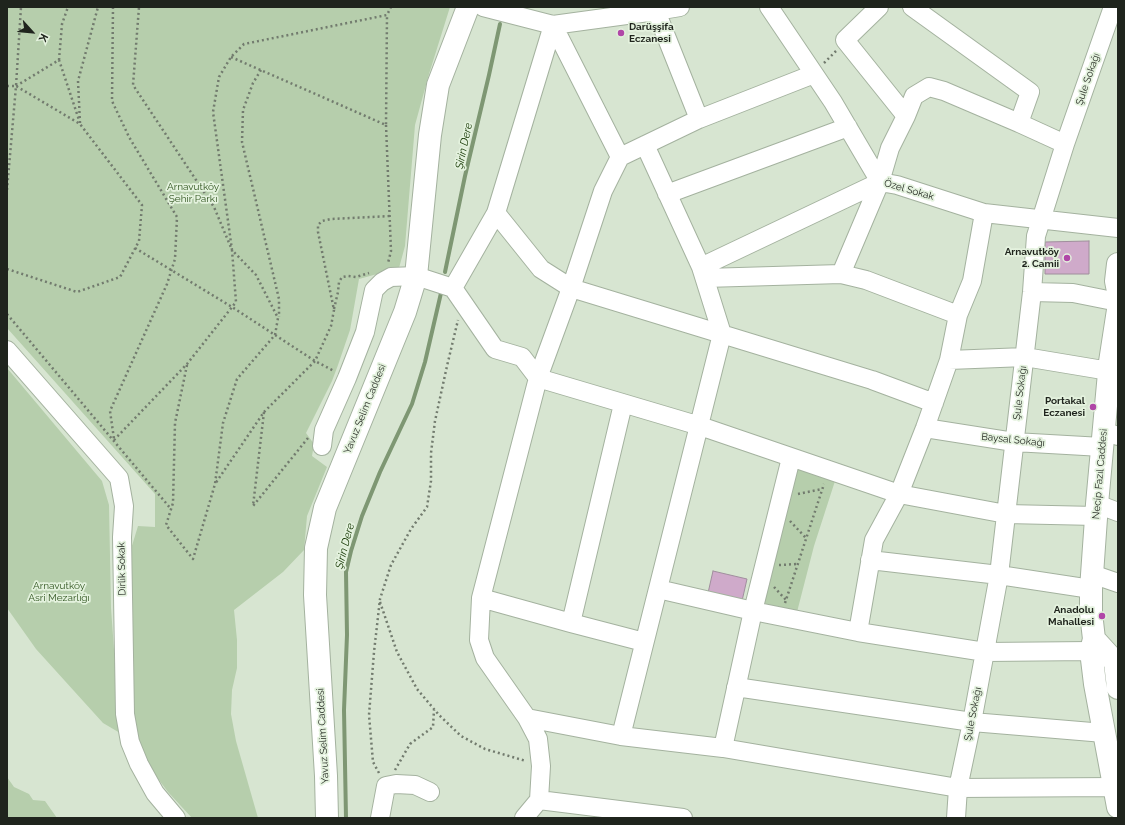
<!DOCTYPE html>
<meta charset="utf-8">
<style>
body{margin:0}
#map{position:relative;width:1125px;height:825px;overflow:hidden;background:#d7e5d1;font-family:Raleway,sans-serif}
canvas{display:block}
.frame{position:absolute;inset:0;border:8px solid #1f241d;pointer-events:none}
.north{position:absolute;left:12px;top:12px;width:40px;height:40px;-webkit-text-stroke:3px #e4f2de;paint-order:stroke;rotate:117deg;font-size:11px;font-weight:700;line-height:16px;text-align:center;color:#1f241d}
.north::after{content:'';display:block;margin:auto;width:14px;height:18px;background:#1f241d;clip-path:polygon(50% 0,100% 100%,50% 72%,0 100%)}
</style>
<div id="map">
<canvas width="1125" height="825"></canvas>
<div class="frame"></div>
<div class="north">K</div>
</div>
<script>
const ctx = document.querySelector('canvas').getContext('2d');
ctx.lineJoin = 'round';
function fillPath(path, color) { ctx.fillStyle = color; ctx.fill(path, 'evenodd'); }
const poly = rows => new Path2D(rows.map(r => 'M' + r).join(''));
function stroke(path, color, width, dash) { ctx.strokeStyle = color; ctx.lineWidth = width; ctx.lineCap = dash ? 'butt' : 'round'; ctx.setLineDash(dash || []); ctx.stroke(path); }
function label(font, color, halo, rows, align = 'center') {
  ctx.font = font + ' Raleway,sans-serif'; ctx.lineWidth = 3.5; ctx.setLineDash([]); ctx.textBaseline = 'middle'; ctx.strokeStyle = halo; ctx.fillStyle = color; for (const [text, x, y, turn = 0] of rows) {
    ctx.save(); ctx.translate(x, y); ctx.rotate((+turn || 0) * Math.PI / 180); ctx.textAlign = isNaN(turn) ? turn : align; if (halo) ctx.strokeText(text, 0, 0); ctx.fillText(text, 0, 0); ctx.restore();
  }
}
fillPath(poly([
 [7,7,450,7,429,74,415,125,405,246,399,268,359,279,350,330,338,365,332,381,306,433,314,444,312,456,327,467,307,516,304,550,283,572,234,610,237,640,237,668,232,690,231,714,236,741,258,818,192,818,168,792,147,764,137,740,133,713,131,549,138,526,155,527,155,494,7,328],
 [7,368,102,481,109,505,111,608,120,733,103,723,36,649,7,608],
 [794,467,835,481,814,546,797,612,768,608,763,600],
 [7,777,14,787,29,794,33,800,45,801,57,818,7,818]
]), '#b6ceac');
stroke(poly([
 [445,272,465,176,489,75,500,24],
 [346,818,344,710,347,635,346,572,351,551,362,516,380,472,412,404,425,362,441,293]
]), '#7e9773', 4);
const building = poly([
 [1089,241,1089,274,1045,274,1045,242,1089,241],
 [713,571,747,579,742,601,708,593,713,571]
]);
fillPath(building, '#cfaaca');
stroke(building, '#a08e9d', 1);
const minor = poly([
 [483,7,553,25,656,11,680,7],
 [769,7,833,102,880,182,897,185,984,213,1118,228],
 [879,7,845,40,906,116],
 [912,7,1030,92,1019,123],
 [656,11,699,119],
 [553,25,620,157],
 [667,194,848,127],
 [496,213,541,269,571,288,872,380,934,403],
 [701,267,880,182],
 [841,274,880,182,890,148,906,116,914,96,929,87,944,91,1019,123,1065,144],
 [705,278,841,274,866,280,958,315],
 [453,288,496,213,553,25],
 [1032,292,1073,293,1118,302],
 [7,350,119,478,124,506,122,537,125,714,130,742,139,764,155,793,176,818],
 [949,360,1025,357,1109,371],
 [925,428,1014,442,1102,447],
 [1103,431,1118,436],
 [322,446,324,430,347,378,365,332,374,290,382,282,391,277,416,276,453,288,495,349,522,357,538,378,700,426,899,494,1006,514,1096,516],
 [1097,504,1118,512],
 [870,560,999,575,1091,589],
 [1092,574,1118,583],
 [658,589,753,611,858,632,985,652,1091,651,1103,657],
 [481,598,571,623,644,642],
 [571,623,623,404],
 [858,632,874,540,899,494,925,428,949,360,958,315,972,281,984,213],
 [736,687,972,722,1104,733],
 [527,718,621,736,723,748,958,788,1114,787,1118,788],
 [621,736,722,334,701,267,645,145],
 [723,748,753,611,791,458],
 [539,800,683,818],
 [380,818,386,786,396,784,415,785,430,792],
 [524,818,539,800,541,766,538,739,527,718,485,658,479,640,481,598,538,378,571,288,603,191,620,157,699,119,814,74],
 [956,818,958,788,972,722,999,575,1032,292,1036,236,1065,144,1113,7]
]);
const major = poly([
 [1118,264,1116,281,1118,291],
 [1118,310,1110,362,1097,504,1091,589,1091,613,1094,639,1091,651,1095,684,1118,807],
 [1094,639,1115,662,1118,688],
 [327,818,326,776,315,595,316,548,325,508,405,312,416,276,430,135,438,85,468,7]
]);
stroke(minor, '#a4b29f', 20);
stroke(major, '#a4b29f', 24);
stroke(poly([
 [113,7,112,101,129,137,177,217,175,259,167,284,110,411,114,439],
 [231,57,386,125,387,15],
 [59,60,62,24,68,7],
 [824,63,836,51],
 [261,70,253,83,243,110,242,142,279,299,279,317],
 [7,86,16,86,21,7],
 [16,86,59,60,79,120],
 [80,123,78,81,98,7],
 [386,125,391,251,388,263],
 [7,190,16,86],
 [135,248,232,307,315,361,334,371],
 [7,269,77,292,120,277,139,241,142,205,80,124,16,86],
 [334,309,338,292,339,282,342,277,348,276,356,277,369,273],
 [7,314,171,509],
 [187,365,175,423,173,503,166,525,193,559,215,484],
 [264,412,315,361,331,326,334,310,318,232,318,225,322,221,331,219,390,216],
 [308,438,253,506,264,412,215,484,223,423,237,379,275,335,278,318,256,275,232,250,213,112,219,77,231,57,244,44,387,15,391,7],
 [114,440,187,364,236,302,232,250,214,207,133,85,139,7],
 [798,494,822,489],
 [790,521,806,538],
 [779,565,798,564],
 [774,587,786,600],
 [380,602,397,652,417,689,439,715,461,736,485,749,526,761],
 [785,603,824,484],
 [395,770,410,744,433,727,434,710],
 [379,773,373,762,369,715,374,652,380,599,391,565,411,529,427,507,431,481,431,453,435,421,447,366,458,320]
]), '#727b6e', 2.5, [2, 3]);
stroke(minor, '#fff', 18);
stroke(major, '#fff', 22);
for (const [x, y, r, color] of [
 [621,33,4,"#b046a7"],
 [1067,258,4,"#b046a7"],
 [1093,407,4,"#b046a7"],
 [1102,616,4,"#b046a7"]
]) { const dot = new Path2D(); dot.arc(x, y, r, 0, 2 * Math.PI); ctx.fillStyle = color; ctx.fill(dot); stroke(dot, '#e4f2de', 1.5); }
label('bold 10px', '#1f241d', '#e4f2de', [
 ["Darüşşifa",629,27,"left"],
 ["Eczanesi",629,39,"left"],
 ["Arnavutköy",1059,252],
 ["2. Camii",1059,264],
 ["Portakal",1085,401],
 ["Eczanesi",1085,413],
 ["Anadolu",1094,610],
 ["Mahallesi",1094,622]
], 'right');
label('10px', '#1f241d', '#e4f2de', [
 ["Şule Sokağı",1088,79,-71],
 ["Özel Sokak",909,190,16],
 ["Şule Sokağı",1020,393,-83],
 ["Yavuz Selim Caddesi",365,409,-68],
 ["Baysal Sokağı",1013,440,6],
 ["Necip Fazıl Caddesi",1100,474,-85],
 ["Dirlik Sokak",122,569,-91],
 ["Şule Sokağı",973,714,-79],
 ["Yavuz Selim Caddesi",323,736,-93]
]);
label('10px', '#315520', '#e4f2de', [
 ["Arnavutköy",193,187],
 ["Şehir Parkı",193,199],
 ["Arnavutköy",59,586],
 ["Asri Mezarlığı",59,598]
]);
label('italic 11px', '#133500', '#e4f2de', [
 ["Şirin Dere",464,146,-78],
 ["Şirin Dere",345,546,-75]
]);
</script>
